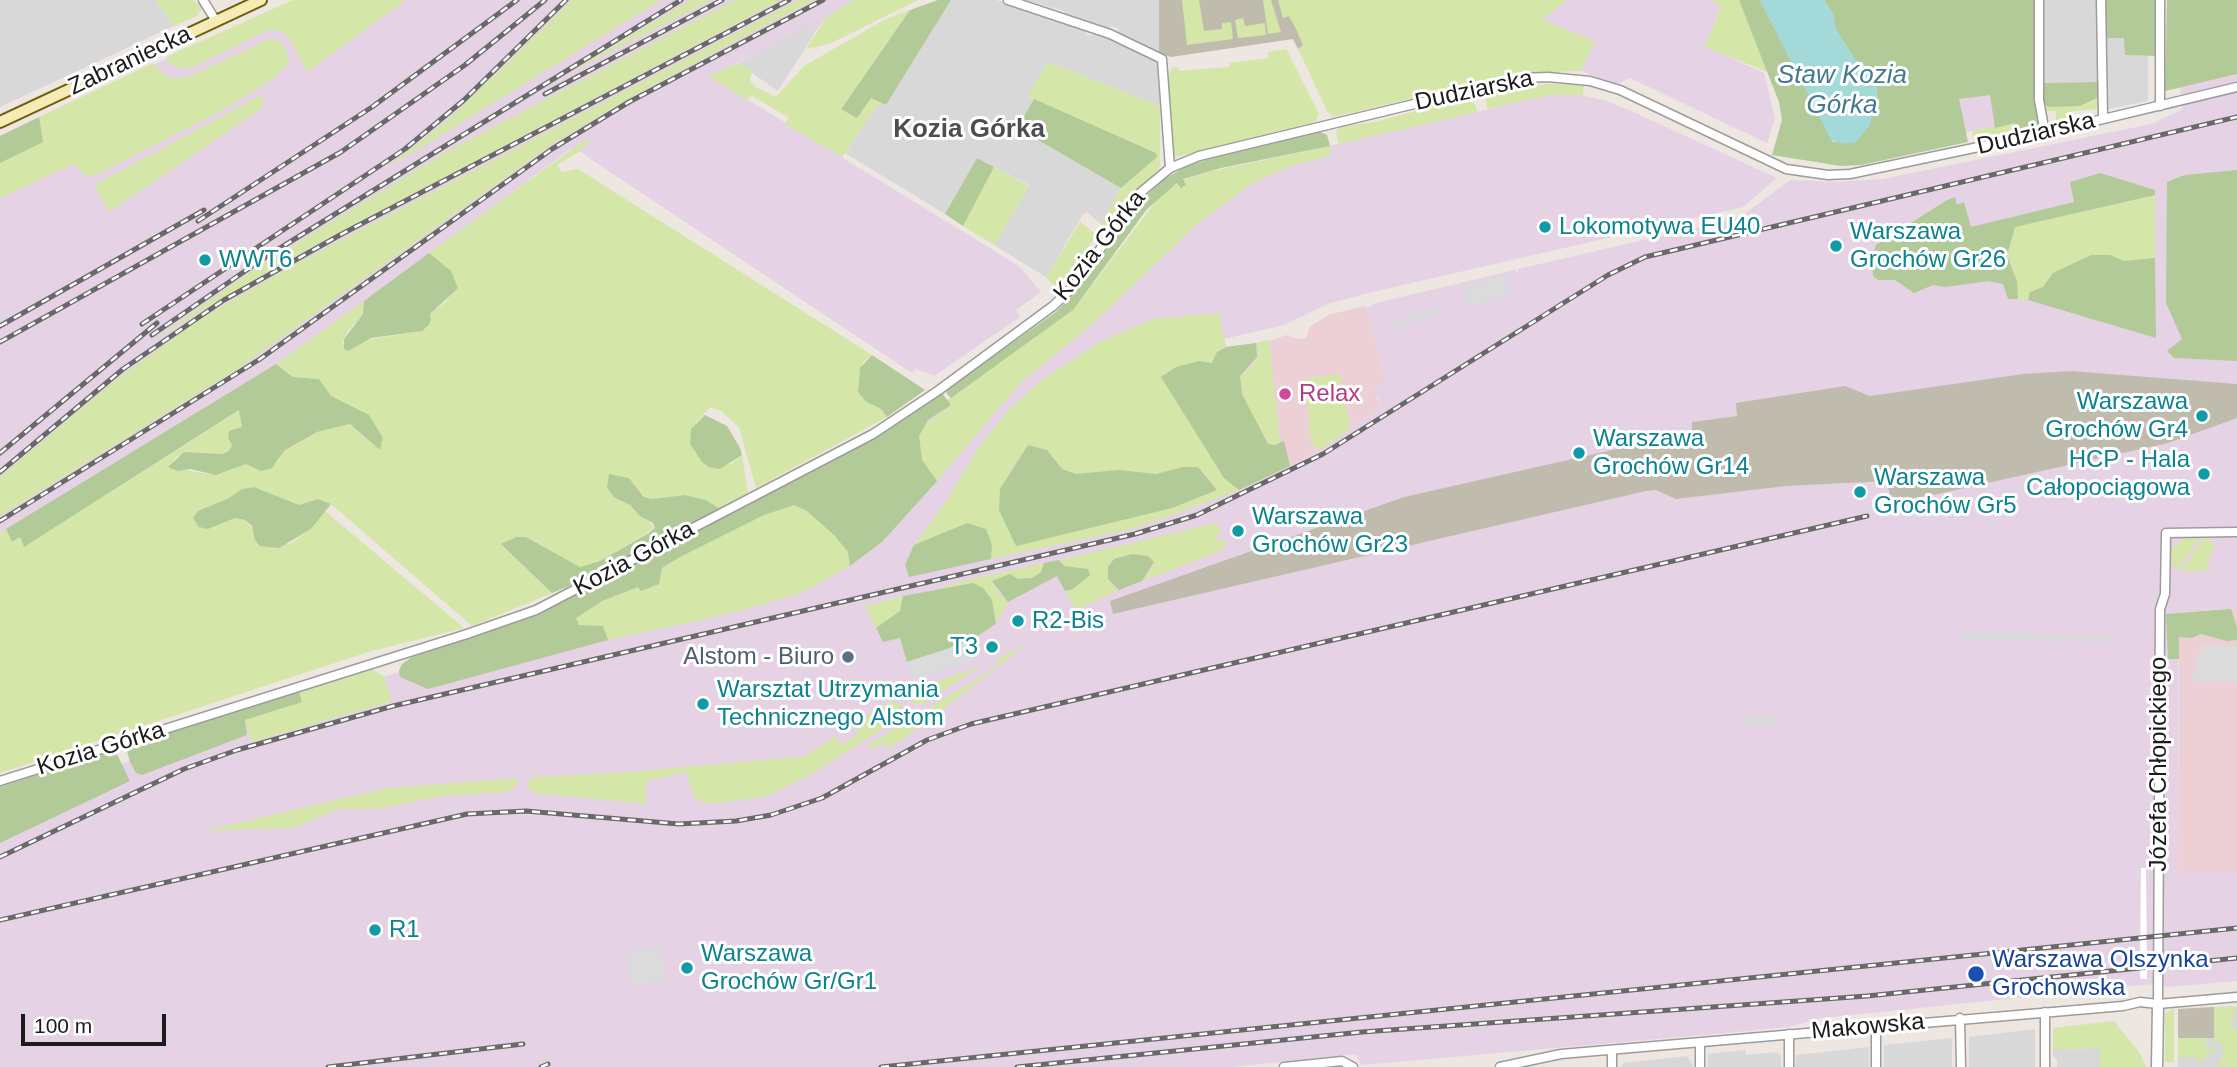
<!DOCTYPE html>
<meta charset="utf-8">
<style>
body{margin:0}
#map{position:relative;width:2237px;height:1067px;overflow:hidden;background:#ede6e1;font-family:Arial,sans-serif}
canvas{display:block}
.scale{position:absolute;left:21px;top:1014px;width:145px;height:32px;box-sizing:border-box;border:4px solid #1b1b1b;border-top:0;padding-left:9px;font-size:21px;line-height:24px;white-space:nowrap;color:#1b1b1b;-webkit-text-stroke:5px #fff;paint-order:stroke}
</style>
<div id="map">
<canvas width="2237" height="1067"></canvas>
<div class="scale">100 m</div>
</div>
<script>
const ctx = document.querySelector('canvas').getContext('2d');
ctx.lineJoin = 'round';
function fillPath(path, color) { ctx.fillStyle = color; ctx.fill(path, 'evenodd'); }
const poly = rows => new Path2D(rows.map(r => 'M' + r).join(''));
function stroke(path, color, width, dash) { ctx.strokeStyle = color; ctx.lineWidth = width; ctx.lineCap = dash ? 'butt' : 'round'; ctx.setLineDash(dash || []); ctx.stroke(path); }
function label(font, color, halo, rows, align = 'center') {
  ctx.font = font + ' Arial,sans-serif'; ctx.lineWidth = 6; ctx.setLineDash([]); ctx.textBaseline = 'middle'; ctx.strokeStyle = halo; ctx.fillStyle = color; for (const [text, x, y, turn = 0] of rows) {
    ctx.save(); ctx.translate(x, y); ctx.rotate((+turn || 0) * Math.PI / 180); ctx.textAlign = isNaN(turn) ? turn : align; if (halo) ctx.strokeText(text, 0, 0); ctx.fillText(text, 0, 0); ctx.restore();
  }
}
fillPath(poly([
 [0,0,155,0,174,26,0,107],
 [951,0,996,0,1026,9,1084,29,1087,36,1097,34,1150,56,1157,62,1160,106,1048,62,1028,97,1034,99,1017,128,1121,188,1101,224,1087,212,1082,216,1046,277,994,245,1029,185,977,158,945,214,845,153,880,102,886,105],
 [1026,0,1159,0,1159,53,1119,34,1118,28,1112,26,1106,30,1065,14,1064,11],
 [2044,0,2097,0,2097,82,2043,83],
 [804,23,816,31,778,91,738,63,797,31],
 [2106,38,2125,38,2125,55,2148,56,2148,101,2107,109],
 [2232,1006,2237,1007,2237,1067,2178,1067,2178,1009],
 [2035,1029,2035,1067,1969,1067,1969,1037],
 [1952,1038,1952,1067,1884,1067,1884,1045],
 [1869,1047,1869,1067,1795,1067,1796,1055],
 [2100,1048,2100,1067,2057,1067,2057,1060,2053,1056,2053,1049],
 [1745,1050,1746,1055,1777,1052,1781,1056,1781,1067,1708,1067,1708,1054],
 [1688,1056,1693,1067,1622,1067,1623,1063]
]), '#d9d8d8');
fillPath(poly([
 [1364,306,1367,308,1386,381,1376,398,1382,406,1336,440,1290,466,1284,442,1280,442,1266,343,1286,335,1297,339,1306,338,1310,327,1328,315],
 [2237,608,2237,874,2178,875,2179,613]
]), '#edd0d5');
fillPath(poly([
 [293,0,855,0,828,15,816,31,804,23,800,29,763,50,709,76,1019,266,1041,292,1016,310,1020,317,934,376,916,369,912,373,592,160,580,151,588,143,569,150,298,351,0,533,0,136],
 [1567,0,1709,0,1721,5,1705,46,1764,73,1775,118,1767,143,1630,78,1617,84,1581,71,1595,41,1542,20],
 [2237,74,2237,608,2179,613,2178,731,2178,874,2237,874,2237,981,2167,987,2152,984,1822,1018,1788,1027,1748,1031,1362,1065,1355,1054,1233,1067,0,1067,0,804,492,641,913,425,1063,318,1278,158,1549,95,1576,94,1607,101,1640,115,1777,178,1743,207,1381,290,1330,303,1284,325,1224,339,1227,349,1269,340,1280,442,1284,441,1290,466,1335,440,1382,406,1373,390,1386,381,1367,308,1376,303,1515,270,1518,273,1518,269,1739,218,1790,180,1836,182,1883,179,2151,124,2183,109,2180,86],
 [1991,94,1995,128,1964,132,1959,99]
]), '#e5d3e5');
fillPath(poly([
 [1159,0,1310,0,1318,40,1298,49,1293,39,1171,57,1159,53],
 [2071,371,2237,384,2237,418,2168,443,1933,495,1891,502,1887,481,1786,486,1676,499,1656,490,1646,491,1113,614,1110,601,1404,497,1692,432,1692,422,1737,416,1736,403,1845,386,1870,396,2023,374],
 [2214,1007,2214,1038,2178,1038,2178,1009]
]), '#c0bcad');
fillPath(poly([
 [155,0,193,0,202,8,197,16,174,26],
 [293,0,406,0,307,72,288,37,283,32,270,29,193,67,181,69,168,62,166,57],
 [572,0,661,0,384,170,451,117],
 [691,0,711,0,565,75,608,49],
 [735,0,781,0,289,259,147,344,256,268,451,149],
 [798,0,814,0,638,93,554,143,236,370,0,516,0,477,113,382,200,319,295,264],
 [855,0,918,0,829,44,806,49,828,15],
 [1182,0,1199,0,1204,31,1222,29,1222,23,1231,22,1233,39,1187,45],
 [1263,0,1271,0,1281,32,1268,34],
 [1278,0,1567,0,1542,20,1595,41,1581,71,1518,73,1333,117,1327,111,1298,49,1303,45,1296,29,1289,16,1283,18],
 [1709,0,1739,0,1770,73,1705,47,1721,6],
 [910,10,841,108,871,98,880,102,842,157,785,124,789,118,751,95,747,100,708,76,738,63,752,71,750,80,755,87,776,97,804,66,886,19],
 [1243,18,1245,26,1265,23,1266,35,1238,38,1235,20],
 [271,38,280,42,287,51,289,61,286,66,274,78,223,110,96,175,86,176,73,164,0,198,0,163,43,142,39,117,153,63,167,76,175,79,193,75],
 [1286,49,1319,114,1315,122,1176,157,1173,152,1167,79,1172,68,1178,67,1179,71,1229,67,1229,63,1268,58,1268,52],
 [1048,62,1160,106,1160,167,1107,228,1101,224,1121,188,1156,157,1156,153,1027,97],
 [1546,84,1584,85,1583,95,1549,95,1487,109,1486,100,1493,94],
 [261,95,264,102,258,111,109,212,94,185],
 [1465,98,1475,104,1477,112,1339,144,1336,132,1341,126,1375,122],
 [2097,98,2097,109,2073,111,2070,118,2056,121,2056,111,2046,111,2043,102,2080,106],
 [2015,123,2017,132,1974,140,1972,131],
 [586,139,589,143,580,151,557,165,562,172,578,169,872,355,863,362,859,374,858,392,865,401,881,409,887,417,756,488,739,427,721,411,710,407,696,423,693,450,709,467,731,464,742,455,748,493,720,509,706,500,685,495,652,499,645,497,629,478,615,498,630,505,655,528,600,561,580,567,526,537,516,537,502,544,552,593,472,626,331,504,318,499,299,505,254,487,242,489,229,498,198,511,208,529,235,518,245,520,255,532,290,544,311,529,325,511,464,628,368,652,0,773,0,533,6,529,12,542,20,537,24,547,240,410,242,427,229,451,223,454,194,452,176,457,169,467,207,474,225,472,246,464,255,467,278,462,285,450,317,432,350,424,380,450,355,408,331,396,319,379,293,377,276,364,364,301,363,314,347,332,342,344,421,331,428,327,431,321,430,314,447,301,451,271,429,253],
 [1330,146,1331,155,1288,167,1253,183,1198,223,1095,322,1021,382,937,481,922,460,918,444,921,429,950,405,947,401,1073,310,1160,196,1183,180,1203,173],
 [994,167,1029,186,994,245,963,226],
 [2155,195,2155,258,2124,261,2110,255,2091,255,2053,273,2043,287,2030,292,2028,300,2018,299,2016,278,2007,256,2015,227],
 [1080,222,1097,235,1057,289,1046,277],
 [1219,313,1226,347,1220,349,1216,360,1212,363,1199,361,1176,367,1161,377,1224,478,1239,490,1136,528,991,559,992,545,929,539,914,545,945,503,977,450,1009,409,1047,376,1102,341,1153,319],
 [1029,445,1047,450,1062,469,1076,474,1119,470,1156,474,1198,467,1211,482,1009,472],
 [1269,340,1280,442,1271,446,1253,420,1239,384,1240,376,1253,365,1258,352,1256,343],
 [1340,374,1350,429,1319,451,1311,442,1305,379],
 [794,505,807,511,834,535,848,552,850,566,799,594,728,614,608,640,603,626,579,625,576,618,602,601,638,587,678,558,764,515],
 [1216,523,1222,534,1216,536,1216,540,1224,539,1226,546,1218,552,1142,581,1153,567,1153,559,1141,554,1122,556,1110,562,1107,575,1112,585,1119,590,1076,610,1065,591,1078,586,1091,573,1088,569,1064,566,1059,560],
 [2184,538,2199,538,2178,571,2172,565,2171,549],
 [2203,538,2210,540,2214,547,2207,564,2213,565,2205,570,2181,572],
 [1044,563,1041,572,1032,578,992,581,998,593,1008,602,996,624,993,605,979,585,937,587],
 [903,596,900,611,876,628,865,606],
 [1030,642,916,730,888,749,884,743,871,749,868,745,988,672,996,666,998,659],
 [982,666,922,704,914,704,910,699,915,688],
 [371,669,384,676,392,701,252,742,245,720,302,702,299,692],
 [888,702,898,702,902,707,898,719,813,773,774,793,757,798,707,804,693,797,687,772,646,781,646,804,535,793,527,787,530,779,535,777,631,772,805,756,835,736,841,745,858,734,853,725],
 [517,778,516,785,508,792,441,796,379,809,339,809,293,828,204,831,387,788],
 [2214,1007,2237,1007,2232,1016,2231,1028,2237,1029,2237,1067,2215,1066,2225,1054,2222,1053,2222,1042,2215,1042],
 [2174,1008,2174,1062,2165,1062,2165,1014],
 [2114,1021,2139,1052,2146,1067,2100,1067,2100,1048,2053,1049,2053,1028],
 [2178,1038,2206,1038,2207,1048,2215,1049,2215,1052,2209,1052,2206,1059,2199,1059,2197,1067,2197,1057,2178,1057]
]), '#d4e6a8');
fillPath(poly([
 [938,0,951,0,886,105,871,98,857,118,841,109,910,10],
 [1739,0,1760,0,1833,142,1845,141,1862,63,1855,60,1835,28,1833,14,1824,0,2035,0,2035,105,2040,124,2039,128,2017,132,2015,123,1995,128,1990,95,1959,99,1968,142,1861,165,1841,166,1772,155,1782,120,1779,102],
 [2106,0,2155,0,2156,56,2125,55,2124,38,2106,38],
 [2167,0,2237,0,2237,74,2165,91],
 [2097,82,2097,98,2080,106,2048,107,2043,102,2043,83],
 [1034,99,1156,153,1157,157,1121,188,1017,128],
 [39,117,43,142,0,163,0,136],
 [1318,131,1327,135,1330,146,1221,168,1183,179,1186,185,1181,188,1177,183,1147,209,1073,310,951,398,947,394,946,390,1056,312,1080,287,1146,196,1166,178,1187,166,1227,153],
 [977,158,994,167,963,226,945,214],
 [2237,170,2237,361,2174,358,2167,351,2182,339,2166,303,2167,182,2185,175],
 [2100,173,2155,190,2155,195,2015,227,2007,256,2017,281,2018,299,2008,299,2003,284,1989,281,1946,287,1933,285,1914,293,1895,280,1878,280,1873,276,1872,257,1876,245,1947,200,1955,197,1957,205,1964,202,1971,227,2074,202,2070,182],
 [429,253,451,271,458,288,430,314,431,321,428,326,422,331,371,338,348,351,344,349,344,339,363,314,364,301],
 [2091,255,2110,255,2124,261,2155,258,2156,338,2028,300,2030,292,2043,287,2053,273],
 [1256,343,1257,357,1240,376,1242,394,1268,444,1275,445,1284,441,1290,466,1239,490,1224,478,1161,377,1176,367,1199,361,1212,363,1217,352,1226,347],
 [872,355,925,390,887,417,881,409,865,401,858,392,860,368],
 [276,364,293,377,319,379,331,396,369,415,383,438,380,450,350,424,317,432,285,450,272,468,261,471,246,464,216,475,190,469,178,471,168,467,184,452,223,454,229,451,232,445,228,438,229,431,242,427,239,410,24,547,20,537,12,542,6,529],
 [942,393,951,405,928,420,919,436,922,460,937,481,883,541,850,566,848,552,834,535,807,511,794,505,764,515,678,558,662,568,659,584,641,591,638,587,602,601,576,618,579,625,603,626,608,640,428,689,400,677,399,671,402,664,412,657,529,618,881,435],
 [705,415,727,426,740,448,742,455,720,469,709,467,702,462,690,444,691,429],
 [1028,445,1047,450,1062,469,1076,474,1119,470,1156,474,1183,467,1198,467,1217,490,1172,508,1016,546,999,510,1000,489],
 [609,474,629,478,644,497,652,499,685,495,706,500,720,509,577,583,552,593,501,544,516,537,526,537,580,567,600,561,649,533,655,528,653,523,640,516,630,505,615,498,607,488],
 [254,487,299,505,318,499,331,504,311,529,279,548,260,546,255,540,252,526,245,520,235,518,208,529,199,527,193,518,198,511,229,498,242,489],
 [967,523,986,529,992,545,991,559,909,577,905,565,914,545],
 [1132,554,1148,556,1154,562,1142,581,1119,590,1108,579,1108,567,1114,559],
 [1059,560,1064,566,1088,569,1090,575,1073,589,1065,591,1057,576,1008,602,992,581,1010,574,1018,579,1032,578,1041,572,1044,563],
 [973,583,983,588,992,600,996,624,968,642,907,662,900,638,883,642,876,628,900,611,903,596],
 [2231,609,2237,628,2237,640,2227,641,2201,634,2192,638,2179,637,2179,659,2168,659,2166,614],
 [299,692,302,702,245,720,247,735,142,775,136,773,130,762,126,747],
 [115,750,130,781,0,843,0,787]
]), '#b1ca97');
fillPath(poly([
 [1505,276,1510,294,1469,309,1463,285],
 [1439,305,1442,312,1397,329,1392,323],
 [1962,633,2112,635,2112,642,1962,640],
 [968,642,975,660,912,680,907,662],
 [2201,645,2237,646,2237,682,2192,681],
 [1749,715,1780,715,1780,726,1744,726,1745,718],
 [662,946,667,981,631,986,626,952]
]), '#dbdbdb');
fillPath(poly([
 [1760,0,1824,0,1833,14,1835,28,1855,60,1862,63,1877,85,1877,103,1869,126,1856,142,1844,144,1831,140]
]), '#a3d9d9');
fillPath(poly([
 [2141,868,2146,868,2147,979,2141,979,2140,976]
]), '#fff');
const minor = poly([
 [203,0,216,21],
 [1008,0,1110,34,1162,59,1170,168],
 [2039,0,2039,100,2045,133],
 [2101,0,2103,118],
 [2160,0,2160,106],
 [0,781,467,634,536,610,873,434,939,390,1053,306,1074,286,1140,193,1170,168,1199,156,1522,78,1548,77,1590,81,1620,90,1786,169,1828,175,1850,174,2045,133,2237,87],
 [2158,1004,2160,609,2165,594,2166,533,2237,532],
 [2045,1012,2045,1067],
 [1960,1018,1961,1067],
 [1876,1027,1876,1067],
 [1789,1034,1789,1067],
 [1700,1043,1700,1067],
 [1612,1050,1612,1067],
 [1284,1067,1342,1061,1353,1067],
 [1500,1067,1561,1054,2123,1006,2140,1002,2158,1004,2237,997]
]);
const tertiary = poly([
 [2157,1067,2158,1004]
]);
const secondary = poly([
 [0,122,261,0]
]);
stroke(minor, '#9c9c9c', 11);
stroke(tertiary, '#9c9c9c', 13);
stroke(secondary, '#6c6109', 14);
stroke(minor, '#fff', 8);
stroke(tertiary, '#fff', 10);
stroke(secondary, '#f6ebb5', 10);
const rail = poly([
 [545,94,722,0],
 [198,221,372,107,517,0],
 [142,324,405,149,464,100,566,0],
 [0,326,204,210],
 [152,335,264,258,681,0],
 [0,342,341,152,465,65,545,0],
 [0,453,157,323],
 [0,472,123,369,224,300,340,235,789,0],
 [0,521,260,359,552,149,629,102,823,0],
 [0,857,184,769,237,750,393,706,1135,534,1197,515,1323,454,1608,275,1645,257,2237,117],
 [0,920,467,814,526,811,679,824,736,821,771,815,822,798,927,740,971,724,1867,516],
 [328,1067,523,1044],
 [541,1067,548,1064],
 [881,1067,2237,928],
 [1017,1067,1362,1032,1867,996,2237,958]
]);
stroke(rail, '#696969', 5);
stroke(rail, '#fff', 2.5, [8]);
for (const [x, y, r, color] of [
 [1545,227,7,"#0f9aa8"],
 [1836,246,7,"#0f9aa8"],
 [205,260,7,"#0f9aa8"],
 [1285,394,7,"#d1479c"],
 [2202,416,7,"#0f9aa8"],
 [1579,453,7,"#0f9aa8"],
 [2204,474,7,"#0f9aa8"],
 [1860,492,7,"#0f9aa8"],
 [1238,531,7,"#0f9aa8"],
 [1018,621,7,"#0f9aa8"],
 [992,647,7,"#0f9aa8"],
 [848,657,7,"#5c6f8a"],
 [703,704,7,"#0f9aa8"],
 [375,930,7,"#0f9aa8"],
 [687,968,7,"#0f9aa8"],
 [1976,974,9,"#1a4fb4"]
]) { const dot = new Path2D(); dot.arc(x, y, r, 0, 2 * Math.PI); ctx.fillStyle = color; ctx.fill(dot); stroke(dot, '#fff', 2.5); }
label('24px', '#1b1b1b', '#fff', [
 ["Zabraniecka",130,61,-25],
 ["Dudziarska",1474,91,-12],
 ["Dudziarska",2036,134,-13],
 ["Kozia Górka",1100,246,-52],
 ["Kozia Górka",634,559,-28],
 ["Kozia Górka",101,749,-17],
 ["Józefa Chłopickiego",2159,764,-90],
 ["Makowska",1868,1027,-5]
]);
label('24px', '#0d838f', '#fff', [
 ["Lokomotywa EU40",1559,227],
 ["Warszawa",1850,232],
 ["Grochów Gr26",1850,260],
 ["WWT6",219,260],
 ["Warszawa",2188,402,"right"],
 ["Grochów Gr4",2188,430,"right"],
 ["Warszawa",1593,439],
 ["Grochów Gr14",1593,467],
 ["HCP - Hala",2190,460,"right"],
 ["Całopociągowa",2190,488,"right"],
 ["Warszawa",1874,478],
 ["Grochów Gr5",1874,506],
 ["Warszawa",1252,517],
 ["Grochów Gr23",1252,545],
 ["R2-Bis",1032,621],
 ["T3",978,647,"right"],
 ["Warsztat Utrzymania",717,690],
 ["Technicznego Alstom",717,718],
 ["R1",389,930],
 ["Warszawa",701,954],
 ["Grochów Gr/Gr1",701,982]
], 'left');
label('24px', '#b23c85', '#fff', [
 ["Relax",1299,394]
], 'left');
label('24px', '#4e5e75', '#fff', [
 ["Alstom - Biuro",834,657]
], 'right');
label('24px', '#164399', '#fff', [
 ["Warszawa Olszynka",1992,960],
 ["Grochowska",1992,988]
], 'left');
label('italic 26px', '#437a90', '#fff', [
 ["Staw Kozia",1842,76],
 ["Górka",1842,106]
]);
label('bold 26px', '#4e4e4e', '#fff', [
 ["Kozia Górka",969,130]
]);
</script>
